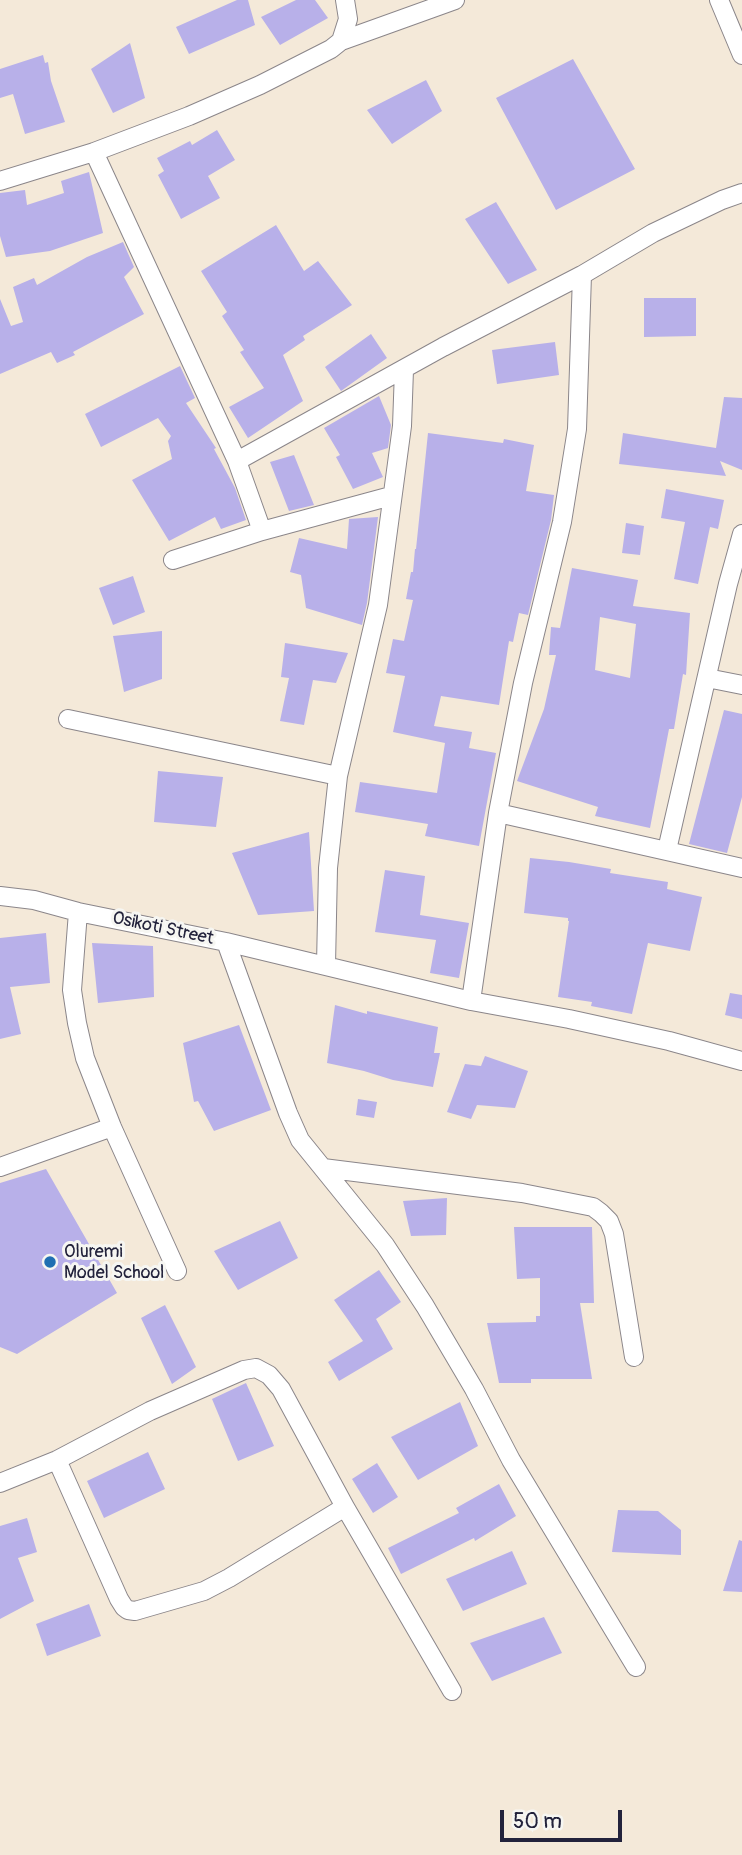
<!DOCTYPE html>
<style>
body{margin:0}
#map{position:relative;width:742px;height:1855px;overflow:hidden;background:#f4e9d9;font-family:Pangolin,sans-serif}
canvas{display:block}
.scale{position:absolute;left:500px;top:1810px;width:122px;height:32px;box-sizing:border-box;border:4px solid #22223b;border-top:0;padding-left:9px;font-size:21px;line-height:24px;white-space:nowrap;color:#22223b;-webkit-text-stroke:5px #f6f6f2;paint-order:stroke}
</style>
<div id="map">
<canvas width="742" height="1855"></canvas>
<div class="scale">50 m</div>
</div>
<script>
const ctx = document.querySelector('canvas').getContext('2d');
ctx.lineJoin = 'round';
function fillPath(path, color) { ctx.fillStyle = color; ctx.fill(path, 'evenodd'); }
const poly = rows => new Path2D(rows.map(r => 'M' + r).join(''));
function stroke(path, color, width, dash) { ctx.strokeStyle = color; ctx.lineWidth = width; ctx.lineCap = dash ? 'butt' : 'round'; ctx.setLineDash(dash || []); ctx.stroke(path); }
function label(font, color, halo, rows, align = 'center') {
  ctx.font = font + ' Pangolin,sans-serif'; ctx.lineWidth = 6; ctx.setLineDash([]); ctx.textBaseline = 'middle'; ctx.strokeStyle = halo; ctx.fillStyle = color; for (const [text, x, y, turn = 0] of rows) {
    ctx.save(); ctx.translate(x, y); ctx.rotate((+turn || 0) * Math.PI / 180); ctx.textAlign = isNaN(turn) ? turn : align; if (halo) ctx.strokeText(text, 0, 0); ctx.fillText(text, 0, 0); ctx.restore();
  }
}
fillPath(poly([
 [237,0,248,0,255,25,189,54,176,27],
 [296,0,315,0,328,18,280,45,261,17],
 [130,43,145,98,113,113,91,69],
 [43,55,45,63,48,62,51,81,65,122,25,134,13,94,0,98,0,69],
 [573,59,635,169,556,210,496,98],
 [426,80,442,111,392,144,367,110],
 [217,130,235,160,208,176,220,198,181,219,158,175,164,171,157,158,190,141,192,145],
 [89,172,103,233,50,251,6,257,0,236,0,193,25,190,27,205,64,193,61,181],
 [496,202,537,270,508,284,465,219],
 [276,225,304,271,318,261,352,305,303,336,305,340,283,355,303,401,248,438,229,407,264,388,240,352,244,350,222,316,227,312,201,271],
 [123,242,134,267,124,277,144,314,73,352,75,355,57,363,51,352,0,374,0,299,11,326,23,322,13,287,34,278,37,285,87,257],
 [644,298,696,298,696,336,644,337],
 [371,334,387,358,341,391,325,367],
 [555,342,559,375,497,384,492,350],
 [180,366,195,398,186,403,216,448,214,449,235,488,246,520,221,529,215,517,169,541,132,480,172,459,168,441,171,436,158,418,101,447,85,414],
 [379,396,391,425,388,448,372,453,383,477,353,489,336,457,340,455,324,428],
 [724,397,742,398,742,470,720,461,726,476,619,464,623,433,716,448],
 [428,433,503,443,504,439,534,445,526,491,554,495,551,520,528,615,519,613,513,642,509,641,499,705,441,696,434,726,472,732,469,748,496,753,479,846,425,836,428,824,355,812,360,782,437,793,445,743,393,732,405,676,386,673,393,639,404,641,413,600,406,599,411,572,413,572,415,549,416,549],
 [294,455,314,505,289,511,270,462],
 [666,489,724,500,718,529,710,527,698,584,674,579,685,522,661,518],
 [378,517,367,603,362,625,306,608,301,575,290,572,299,538,347,549,349,519],
 [626,523,644,526,640,555,622,553],
 [572,568,638,580,633,606,690,613,686,675,683,674,674,729,669,729,650,828,595,816,598,807,517,781,544,709,556,655,549,655,551,627,560,628],
 [600,617,636,624,630,678,595,670],
 [133,576,145,612,113,625,99,588],
 [162,631,162,679,124,692,113,636],
 [285,643,348,653,336,683,313,680,304,725,280,721,289,678,281,677],
 [724,710,742,714,742,797,727,853,689,844],
 [158,771,223,777,216,827,154,822],
 [309,832,314,911,258,915,232,853],
 [530,858,569,862,611,869,610,873,668,882,667,889,702,897,690,951,648,943,632,1014,591,1006,592,1002,558,997,569,921,568,921,568,918,524,913],
 [385,870,425,876,420,915,469,923,459,978,430,973,436,940,375,932],
 [46,933,50,983,10,987,21,1034,0,1039,0,938],
 [92,943,153,946,154,997,98,1003],
 [730,993,742,995,742,1019,725,1015],
 [335,1005,367,1014,367,1011,438,1027,434,1053,440,1053,433,1087,393,1080,364,1071,327,1063],
 [239,1025,271,1110,214,1131,198,1101,194,1102,183,1043],
 [485,1056,528,1071,515,1108,477,1105,471,1119,447,1112,465,1064,481,1066],
 [358,1099,377,1102,374,1118,356,1115],
 [46,1169,117,1293,17,1354,0,1347,0,1183],
 [447,1198,446,1235,411,1236,403,1201],
 [280,1221,298,1258,238,1290,214,1251],
 [514,1227,592,1227,594,1303,580,1303,592,1379,531,1379,531,1383,499,1383,487,1323,536,1322,536,1316,540,1316,540,1278,517,1279],
 [379,1270,401,1302,376,1319,393,1349,339,1381,328,1362,363,1341,334,1300],
 [165,1305,196,1367,172,1384,141,1318],
 [246,1383,274,1446,238,1461,212,1399],
 [460,1402,478,1446,418,1480,391,1437],
 [148,1452,165,1489,104,1518,87,1481],
 [377,1463,398,1497,373,1513,352,1479],
 [499,1484,516,1516,475,1541,474,1538,401,1574,388,1548,459,1513,456,1508],
 [618,1510,658,1511,681,1530,681,1555,612,1552],
 [27,1518,37,1552,18,1558,34,1601,0,1619,0,1526],
 [739,1540,742,1541,742,1592,723,1591],
 [512,1551,527,1584,463,1611,446,1579],
 [89,1604,101,1636,47,1656,36,1624],
 [544,1617,562,1653,492,1681,470,1643]
]), '#b8b0e9');
const street = poly([
 [719,0,742,55],
 [341,41,348,19,345,0],
 [94,152,237,461,262,531],
 [0,181,94,152,189,116,260,85,331,49,341,41,455,0],
 [237,461,443,347,582,275,653,233,722,200,742,193],
 [173,560,262,531,391,496],
 [707,678,742,685],
 [68,719,338,776],
 [498,813,742,868],
 [667,850,728,584,742,534],
 [0,896,34,900,78,912,226,942,471,1001,498,813,523,683,562,522,577,429,582,275],
 [78,912,72,990,77,1023,85,1058,112,1127,177,1271],
 [226,942,288,1113,300,1140,385,1245,425,1306,474,1389,511,1460,636,1667],
 [326,965,328,868,338,776,378,605,402,426,404,370],
 [471,1001,569,1019,669,1041,742,1061],
 [0,1167,112,1127],
 [323,1168,522,1193,593,1207,601,1213,609,1221,614,1234,634,1357],
 [57,1460,119,1599,124,1607,128,1610,135,1611,204,1591,229,1578,345,1507],
 [0,1483,57,1460,150,1411,244,1370,256,1368,269,1375,281,1389,345,1507,452,1691]
]);
stroke(street, '#8b868a', 20);
stroke(street, '#fff', 18);
for (const [x, y, r, color] of [
 [50,1262,7,"#1f6fb2"]
]) { const dot = new Path2D(); dot.arc(x, y, r, 0, 2 * Math.PI); ctx.fillStyle = color; ctx.fill(dot); stroke(dot, '#f6f6f2', 2.5); }
label('18px', '#22223b', '#f6f6f2', [
 ["Osikoti Street",163,929,12]
]);
label('18px', '#22223b', '#f6f6f2', [
 ["Oluremi",64,1252],
 ["Model School",64,1273]
], 'left');
</script>
